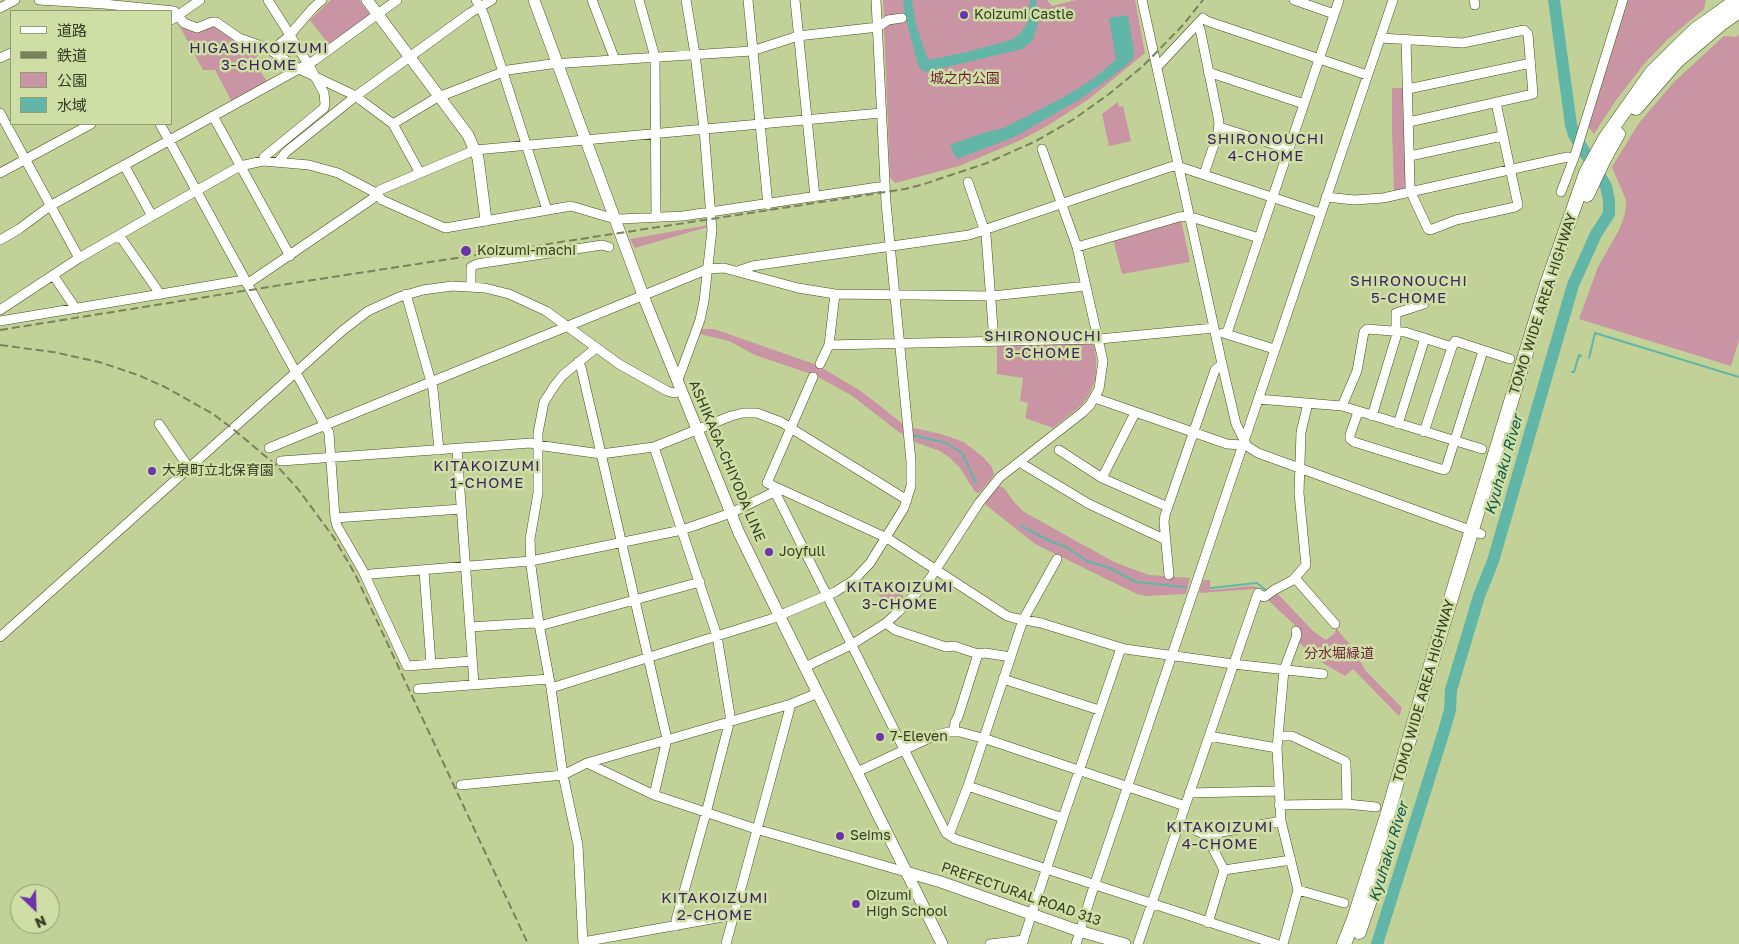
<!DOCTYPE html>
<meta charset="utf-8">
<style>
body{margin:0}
#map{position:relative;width:1739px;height:944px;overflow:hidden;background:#c2d198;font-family:"Golos Text","Noto Sans JP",sans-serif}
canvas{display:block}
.legend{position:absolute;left:10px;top:10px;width:162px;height:115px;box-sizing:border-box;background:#cfdea4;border:1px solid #929e71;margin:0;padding:6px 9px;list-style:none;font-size:15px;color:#373d25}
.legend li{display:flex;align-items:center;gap:10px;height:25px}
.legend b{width:25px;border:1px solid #929e71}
.north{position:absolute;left:10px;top:884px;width:50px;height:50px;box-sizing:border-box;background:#cfdea4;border:1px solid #929e71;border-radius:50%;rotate:156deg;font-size:14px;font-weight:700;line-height:20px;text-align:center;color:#373d25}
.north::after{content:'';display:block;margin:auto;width:18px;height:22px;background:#6a34ab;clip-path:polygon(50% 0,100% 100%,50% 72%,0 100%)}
</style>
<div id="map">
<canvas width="1739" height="944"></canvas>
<ul class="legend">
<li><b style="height:6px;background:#fff"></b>道路</li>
<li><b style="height:6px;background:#79835b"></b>鉄道</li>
<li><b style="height:14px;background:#c994a3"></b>公園</li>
<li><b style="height:14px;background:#62b6a7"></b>水域</li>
</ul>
<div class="north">N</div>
</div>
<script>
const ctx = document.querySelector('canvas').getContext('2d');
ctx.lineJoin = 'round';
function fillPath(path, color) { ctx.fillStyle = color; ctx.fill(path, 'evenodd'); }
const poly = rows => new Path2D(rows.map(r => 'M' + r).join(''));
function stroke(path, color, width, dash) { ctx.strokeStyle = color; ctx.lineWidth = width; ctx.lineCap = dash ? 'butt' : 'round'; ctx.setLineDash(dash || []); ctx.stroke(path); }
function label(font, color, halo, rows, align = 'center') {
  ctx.font = font + ' "Golos Text","Noto Sans JP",sans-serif'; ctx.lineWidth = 5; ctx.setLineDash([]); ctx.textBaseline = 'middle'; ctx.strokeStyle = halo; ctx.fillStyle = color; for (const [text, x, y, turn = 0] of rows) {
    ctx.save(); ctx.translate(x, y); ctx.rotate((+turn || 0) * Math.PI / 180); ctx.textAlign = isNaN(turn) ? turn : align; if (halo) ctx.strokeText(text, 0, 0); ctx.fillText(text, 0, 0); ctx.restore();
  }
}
fillPath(poly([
 [331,0,359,0,370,15,330,46,310,20],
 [883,0,1047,0,1052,6,1076,0,1135,0,1145,53,1089,99,1047,126,1021,140,959,166,895,183,890,177],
 [1627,0,1706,0,1704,9,1668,39,1644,64,1614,103,1594,134,1587,125],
 [178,22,185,27,214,24,263,51,253,60,268,83,232,102,215,70,203,70,178,23],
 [1739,34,1739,340,1731,366,1579,319,1598,267,1619,230,1625,214,1626,200,1612,167,1639,123,1674,82,1724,36,1736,37],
 [1392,88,1404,88,1408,185,1404,190,1394,191,1392,129],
 [1118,102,1119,107,1123,106,1131,141,1109,146,1102,114],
 [1181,220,1190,262,1122,274,1113,239],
 [709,225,708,227,635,248,630,239],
 [701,329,714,329,817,365,859,390,879,405,905,426,904,434,900,433,851,395,814,375,755,355,729,341,700,334],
 [1089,342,1094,346,1096,357,1096,378,1089,395,1082,405,1053,428,1025,418,1028,403,1020,401,1023,378,997,374,997,347,998,344],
 [914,428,941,434,964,442,984,458,992,467,994,475,979,493,975,492,960,468,950,458,940,451,912,441,910,431],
 [999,486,1004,488,1015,503,1024,512,1114,562,1149,575,1190,578,1186,594,1147,596,1137,594,1035,544,986,505,986,502],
 [1203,580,1210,580,1210,590,1252,586,1260,588,1265,593,1256,589,1199,593],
 [889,582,904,597,892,609,877,593],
 [1276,592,1313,631,1326,640,1335,633,1336,628,1345,639,1357,650,1358,656,1365,670,1402,708,1399,716,1353,669,1345,676,1323,663,1298,642,1300,630,1268,600]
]), '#c994a3');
fillPath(poly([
 [903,0,912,0,916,25,928,60,967,52,1011,40,1020,34,1028,22,1030,2,1029,0,1036,0,1038,23,1033,40,1022,49,926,72,919,68,905,16],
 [1128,15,1134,51,1133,59,1123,68,1082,98,1014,137,957,159,950,145,983,133,1004,128,1064,97,1093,79,1116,60,1109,18]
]), '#62b6a7');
stroke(poly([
 [1589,358,1595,333,1739,377],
 [1572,372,1574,372,1579,355,1581,356],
 [912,435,946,443,962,453,976,483],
 [1021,526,1052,542,1066,547,1087,561,1110,568,1136,582,1185,587],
 [1211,588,1257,583,1267,591]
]), '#62b6a7', 2);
stroke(poly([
 [1377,944,1444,731,1450,710,1451,690,1479,596,1493,561,1573,285,1596,234,1609,214,1609,200,1606,186,1574,135,1571,125,1554,0]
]), '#62b6a7', 12);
const minor = poly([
 [39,0,104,4,174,11,184,23,197,28,212,22,216,22,239,38,267,48,299,69,356,96,362,101,393,124,420,173],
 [476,0,484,15,503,72,547,210],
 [592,0,615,60],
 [639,0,655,57,656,218],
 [748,0,768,205],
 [795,0,815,197],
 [1142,0,1222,364,1236,424,1247,446,1258,453,1481,534],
 [1294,0,1334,14],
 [1474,0,1475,5],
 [0,8,15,0],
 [171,20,200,0],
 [1197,24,1200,29,1219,122,1218,133,1204,174],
 [1380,38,1463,43,1524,30,1528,34,1533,94,1409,122],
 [1406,39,1410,186,1413,197,1428,229,1430,230,1456,220,1515,207,1518,205,1496,103],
 [272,50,287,38,313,8,322,0],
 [0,58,11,53],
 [1157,67,1203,18,1207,21,1367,75],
 [1208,72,1304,104],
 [1408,89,1531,63],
 [0,113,79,258],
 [213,116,290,256],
 [160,124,329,433,335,518,337,526,363,571,407,666,472,661],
 [393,124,436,98,508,70,551,64,752,51,798,36,878,27,888,20,902,18],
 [1219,127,1289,149],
 [1410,156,1502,136],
 [263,161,264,157,324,108,325,104,324,93,310,67,268,0],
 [279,161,286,152,356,96,470,13,492,0],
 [124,165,152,216],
 [0,173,91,124],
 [968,182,986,235,994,341],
 [1561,192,1575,155,1623,0],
 [1326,197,1354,200,1383,198,1558,159,1568,157,1574,158],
 [119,235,158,291,159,295],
 [0,240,19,229,50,206,315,60,397,0],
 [1077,247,1179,217,1188,216,1259,238],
 [738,271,752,266,969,235,1170,167,1177,166,1320,213],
 [53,275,76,309],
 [247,284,372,199,380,190,475,150,881,113],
 [471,287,471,267,477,264,602,245,609,247],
 [406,294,433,389,439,450],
 [0,310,79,258,152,216,240,166,263,161,309,165,338,173,376,193,382,200,445,228,571,206,608,217,621,219,683,216,885,186],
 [0,321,244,280],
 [1223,333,1274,349],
 [1227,333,1339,0],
 [829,345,1099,339,1214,328],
 [578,362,581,367,667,739,654,795],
 [820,364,829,345,835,294],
 [813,377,767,483,887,538,1007,616,1014,618,1041,623,1125,649,1233,664,1323,674],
 [676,378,679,377,682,369,700,320,704,301,712,230,704,129,695,54,686,0],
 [1095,398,1227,444,1242,445],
 [1258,399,1342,406,1482,449],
 [1342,406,1357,371,1364,332,1367,329,1405,332,1452,347,1455,341,1510,359],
 [1358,412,1350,435,1350,439,1354,442,1444,470,1446,468,1483,351],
 [1372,416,1396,337,1396,313,1424,304],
 [159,424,189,468],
 [1398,424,1425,338],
 [1424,432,1452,347],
 [654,447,717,636,730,715,730,720,706,813,676,920,677,926],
 [269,448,708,269,724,268,798,288,835,294,992,296,1086,286],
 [457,449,474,684],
 [1059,450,1102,478,1168,507],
 [281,461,531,443,537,445,601,454,654,447,731,416,743,413,757,413,781,422,907,500],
 [1021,461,1024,465,1089,504,1166,540],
 [1102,478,1135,413],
 [775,492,946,833,955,839,1276,944],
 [335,518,461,509],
 [424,571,431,664],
 [1169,575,1164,522,1165,515,1215,370,1222,364],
 [366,577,371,574,531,561,682,530,731,513,780,489],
 [1295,578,1335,624],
 [886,623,895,630,946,647,954,646,978,654,985,653,1011,657],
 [470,627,533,623,543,625,700,582],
 [0,637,342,331,368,311,399,297,423,290,452,286,485,288,509,294,546,311,619,364,667,391,674,393,681,391],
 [805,667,851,645,886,623,898,612,929,580,979,503,1000,477,1083,412,1090,405,1099,389,1103,361,1077,247,1042,149],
 [1003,679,1099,710],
 [551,688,771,619,835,592,854,580,870,563,904,508,911,486,911,461,886,203,876,0],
 [418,689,549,679],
 [954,732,955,722,958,717,978,654],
 [1209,736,1277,748],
 [1278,736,1292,736,1345,761,1346,763,1347,804],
 [587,763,654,795,756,829,906,872],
 [857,772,936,735,949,732,960,732,989,740,1185,806],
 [461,785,563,775,587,763,791,704,818,693],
 [968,786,1063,818],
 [1189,793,1278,791],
 [1279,805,1347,804,1376,807],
 [1179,823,1206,835,1224,870],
 [949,835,968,786,1023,620,1057,559],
 [1206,835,1281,821],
 [1298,890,1344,903],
 [1208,923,1224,870,1291,860],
 [583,942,734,915],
 [583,944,578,845,563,775,551,688,539,624,531,566,530,539,538,493,538,433,544,402,555,385,563,375,596,348],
 [726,944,791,704],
 [990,944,1024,940],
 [1022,944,1063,818,1121,648],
 [1076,944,1094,886,1393,0],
 [1138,944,1258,593,1264,597,1266,596,1274,590,1293,580,1306,565,1299,493,1301,432,1308,403],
 [1283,944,1298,890,1281,821,1277,748,1284,670,1297,635,1296,631]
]);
const major = poly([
 [367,0,468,135,478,158,486,220],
 [534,0,646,303,739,533,782,621,942,944],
 [906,872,941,882,1079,931,1125,944]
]);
const highway = poly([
 [1636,108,1677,61,1722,23,1739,11],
 [1587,195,1604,159,1618,134],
 [1359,932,1376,882],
 [1344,944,1354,919,1387,816,1437,644,1547,284,1586,173,1606,137,1652,72,1695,30,1737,0]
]);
stroke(minor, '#45511b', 10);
stroke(major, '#45511b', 12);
stroke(highway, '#45511b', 15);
stroke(minor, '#fff', 9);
stroke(major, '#fff', 11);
stroke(highway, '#fff', 14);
stroke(poly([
 [0,330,300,282,789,207,905,189,924,184,987,163,1036,141,1074,119,1109,94,1143,66,1183,25,1203,0],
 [0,345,53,352,99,362,138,375,165,387,213,414,233,429,277,466,298,489,334,538,355,574,528,944]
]), '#79835b', 2, [8, 4]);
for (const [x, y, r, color] of [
 [964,15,5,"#6a34ab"],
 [466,251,6,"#6a34ab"],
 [152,471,5,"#6a34ab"],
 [769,552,5,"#6a34ab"],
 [880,737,5,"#6a34ab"],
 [840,836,5,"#6a34ab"],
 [856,904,5,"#6a34ab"]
]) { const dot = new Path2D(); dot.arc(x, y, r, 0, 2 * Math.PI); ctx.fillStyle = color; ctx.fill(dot); stroke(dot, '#cfdea4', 2); }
label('14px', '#373d25', '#cfdea4', [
 ["Koizumi Castle",974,15],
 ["Koizumi-machi",477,251],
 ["大泉町立北保育園",162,471],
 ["Joyfull",779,552],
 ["7-Eleven",890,737],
 ["Seims",850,836],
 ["Oizumi",866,896],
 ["High School",866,912]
], 'left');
label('14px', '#6f1f3e', '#cfdea4', [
 ["城之内公園",965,79],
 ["分水堀緑道",1339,654]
]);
label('14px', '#373d25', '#cfdea4', [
 ["TOMO WIDE AREA HIGHWAY",1543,304,-72],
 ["ASHIKAGA-CHIYODA LINE",727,461,67],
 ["TOMO WIDE AREA HIGHWAY",1424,691,-74],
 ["PREFECTURAL ROAD 313",1021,894,19]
]);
ctx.letterSpacing = '1px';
label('15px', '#3e255f', '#cfdea4', [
 ["HIGASHIKOIZUMI",259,48],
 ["3-CHOME",259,65],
 ["SHIRONOUCHI",1266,139],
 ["4-CHOME",1266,156],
 ["SHIRONOUCHI",1409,281],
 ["5-CHOME",1409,298],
 ["SHIRONOUCHI",1043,336],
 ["3-CHOME",1043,353],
 ["KITAKOIZUMI",487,466],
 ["1-CHOME",487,483],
 ["KITAKOIZUMI",900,587],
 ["3-CHOME",900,604],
 ["KITAKOIZUMI",1220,827],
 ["4-CHOME",1220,844],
 ["KITAKOIZUMI",715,898],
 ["2-CHOME",715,915]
]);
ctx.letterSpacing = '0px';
label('italic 15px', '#0c564c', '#cfdea4', [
 ["Kyuhaku River",1504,465,-74],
 ["Kyuhaku River",1389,852,-73]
]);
</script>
